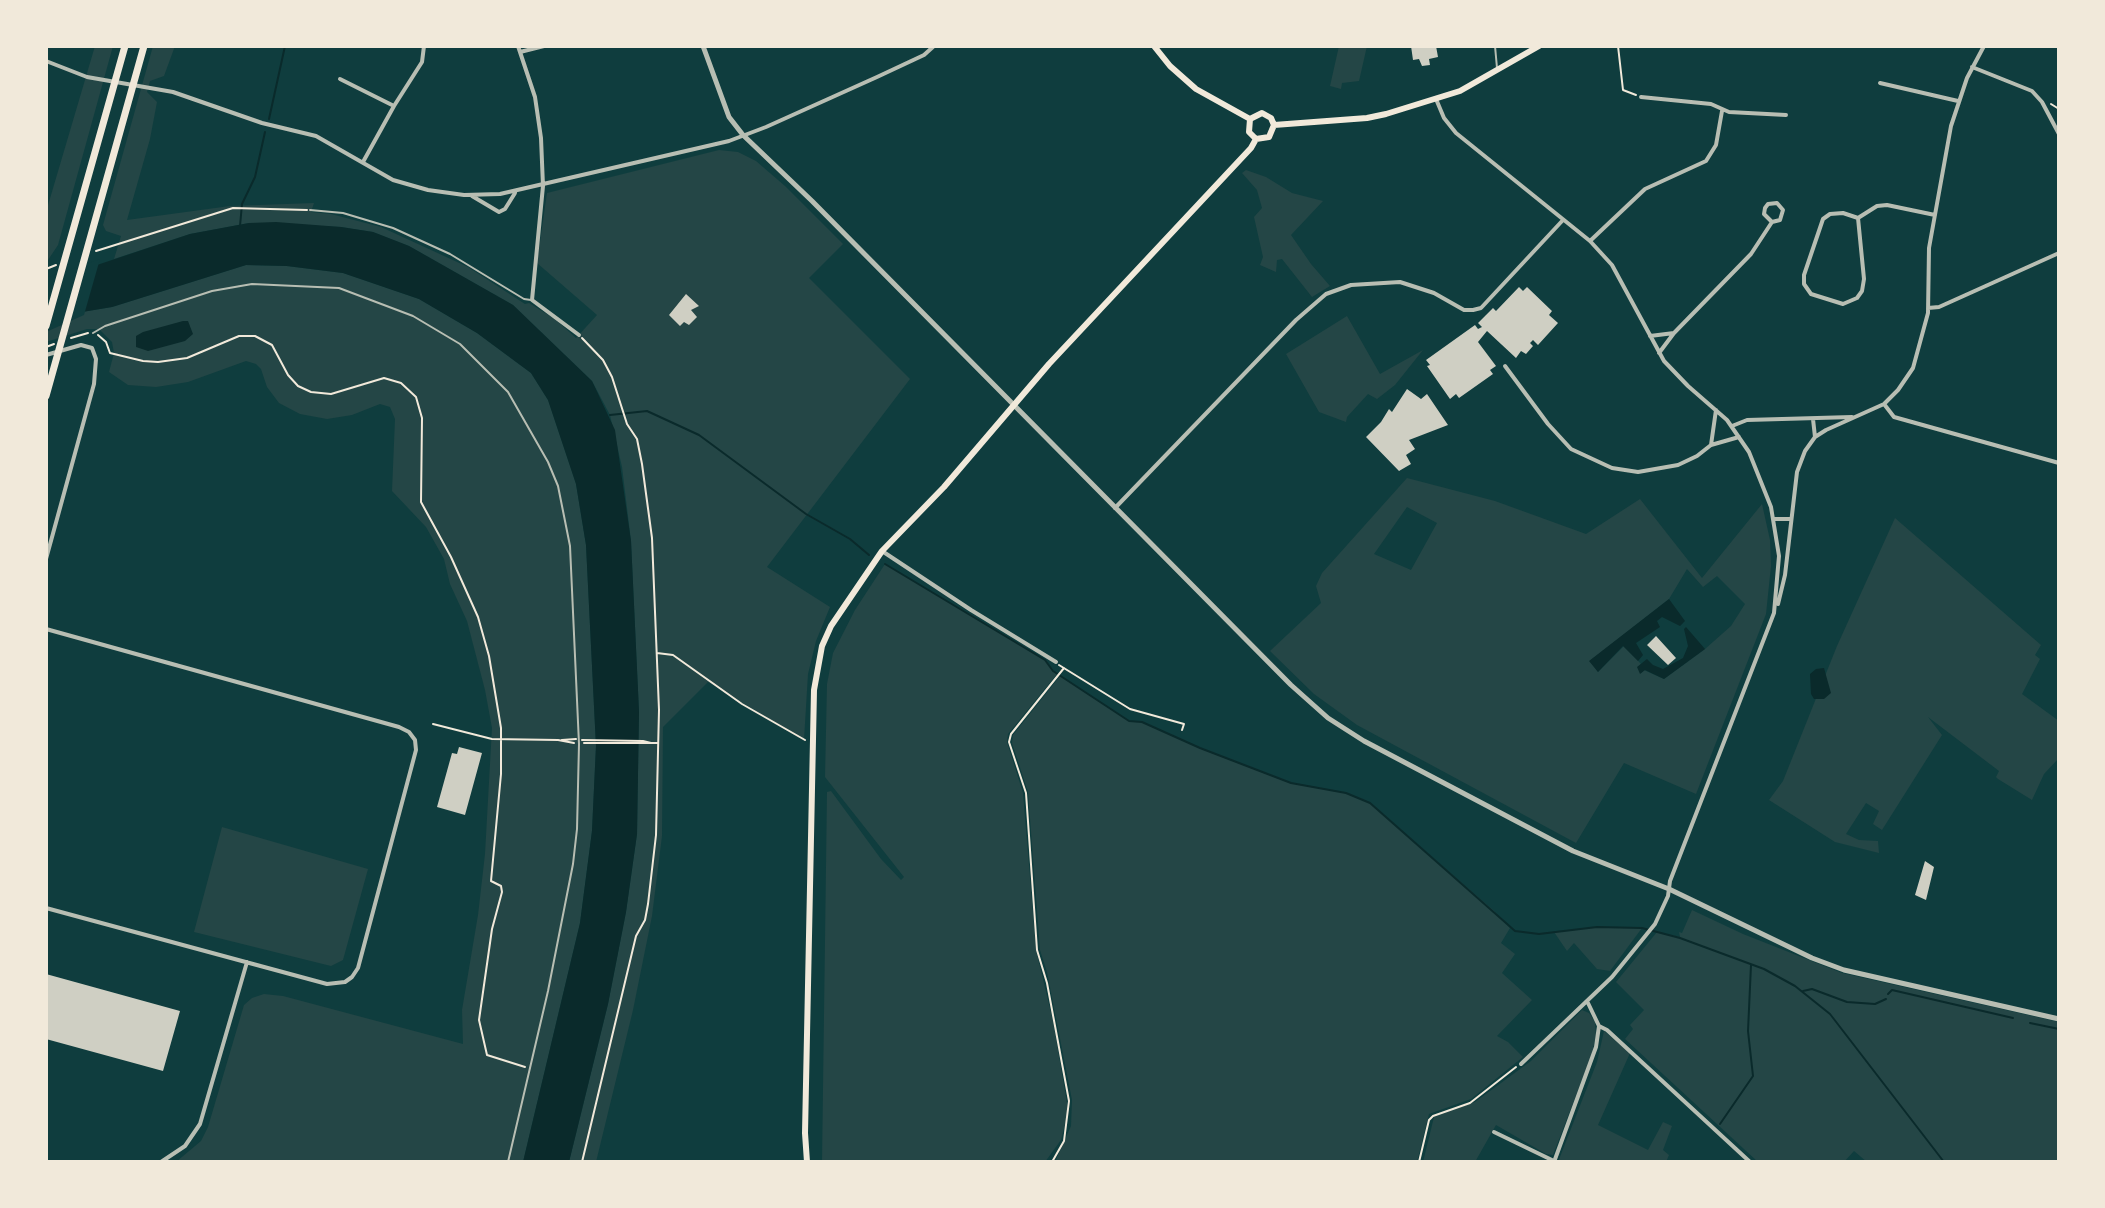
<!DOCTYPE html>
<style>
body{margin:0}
#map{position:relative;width:2105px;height:1208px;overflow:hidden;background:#0f3d3e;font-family:Cabin,sans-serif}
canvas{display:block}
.frame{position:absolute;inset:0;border:48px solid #f1e9da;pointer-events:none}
</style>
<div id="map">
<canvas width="2105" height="1208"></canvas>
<div class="frame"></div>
</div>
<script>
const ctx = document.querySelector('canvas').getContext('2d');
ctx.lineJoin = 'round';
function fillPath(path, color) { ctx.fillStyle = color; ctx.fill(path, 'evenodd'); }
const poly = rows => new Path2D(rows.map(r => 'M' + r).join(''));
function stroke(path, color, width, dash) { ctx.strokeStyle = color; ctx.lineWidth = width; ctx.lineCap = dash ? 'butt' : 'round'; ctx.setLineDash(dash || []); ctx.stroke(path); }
fillPath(poly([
 [95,46,113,46,58,245,46,263,46,212],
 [153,46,175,46,164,76,150,81,147,92,157,102,150,139,127,220,230,206,314,203,311,212,331,214,381,227,468,267,525,304,529,303,555,319,576,338,597,315,537,263,547,193,719,150,738,152,756,161,785,186,843,244,809,278,910,379,767,567,830,607,816,641,808,674,804,740,708,682,663,727,662,836,652,916,633,1010,596,1162,569,1162,608,1004,626,912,637,834,638,771,639,712,631,541,622,467,610,415,592,381,513,305,409,246,373,232,341,227,249,223,190,234,114,259,121,236,106,231,103,225],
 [1339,46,1367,46,1359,81,1342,83,1341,89,1330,86],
 [1246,170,1266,177,1292,193,1323,201,1291,235,1311,264,1330,286,1312,297,1282,259,1277,260,1276,272,1260,265,1263,257,1254,217,1262,208,1257,190,1242,173],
 [246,265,287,266,343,273,419,299,477,333,531,373,548,400,576,484,586,545,596,746,592,831,580,923,523,1162,176,1162,201,1141,208,1127,244,1005,252,998,264,994,283,996,463,1044,462,1010,478,915,485,854,492,728,485,690,467,621,450,584,444,559,426,527,392,491,395,419,390,407,380,404,352,415,327,419,300,414,279,403,267,387,261,369,256,364,246,361,188,382,156,387,128,385,109,372,114,353,112,342,99,329,87,329,46,342,46,328,82,312,112,307],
 [1347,316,1380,374,1423,350,1395,385,1377,399,1368,394,1347,417,1346,422,1319,412,1286,354],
 [1407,478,1495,501,1586,534,1640,499,1702,578,1762,504,1770,540,1771,566,1766,614,1696,794,1624,763,1576,843,1357,725,1314,694,1270,651,1321,603,1316,586,1322,573],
 [1407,507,1437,523,1411,570,1374,554],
 [1687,569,1703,587,1717,576,1745,604,1731,626,1705,649,1664,679,1644,670,1641,673,1638,667,1641,664,1624,646,1598,672,1590,661,1669,599],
 [1895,518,2041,645,2035,655,2040,659,2022,694,2059,721,2059,758,2044,774,2032,800,1998,779,1996,777,1999,771,1928,717,1942,735,1882,830,1873,824,1879,811,1866,803,1846,834,1859,840,1878,841,1879,853,1835,842,1769,800,1783,781,1837,646],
 [885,564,1045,660,1057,674,1008,734,1007,742,1023,793,1036,950,1053,1021,1067,1103,1067,1117,1061,1140,1045,1162,822,1162,827,792,831,791,881,859,901,880,904,877,825,777,827,684,833,653,855,610],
 [1060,676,1129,721,1142,722,1200,748,1291,783,1346,793,1370,803,1493,910,1510,928,1501,943,1515,954,1502,973,1532,1000,1497,1036,1508,1042,1523,1057,1471,1099,1429,1114,1417,1162,1055,1162,1071,1126,1072,1100,1047,972,1040,950,1028,792,1012,743,1013,735],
 [222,827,368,869,343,960,331,966,194,932],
 [1692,910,1743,934,1842,973,2059,1022,2059,1162,1867,1162,1854,1151,1844,1162,1758,1162,1625,1039,1633,1029,1630,1025,1644,1010,1616,982,1657,932,1680,937,1679,932,1682,933],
 [1598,927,1642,928,1610,971,1597,969,1574,943,1567,951,1554,932],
 [1582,1010,1589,1013,1595,1022,1596,1035,1592,1054,1553,1155,1546,1154,1496,1125,1475,1162,1423,1162,1434,1117,1475,1102,1531,1061],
 [1604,1031,1630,1053,1598,1125,1648,1150,1663,1122,1672,1126,1663,1150,1669,1155,1666,1162,1558,1162,1597,1062]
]), '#244646');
fillPath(poly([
 [276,222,341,227,373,232,409,246,513,305,592,381,615,430,631,541,639,712,637,834,626,912,608,1004,569,1162,523,1162,580,923,592,831,596,746,586,545,576,484,548,400,531,373,477,333,419,299,343,273,287,266,246,265,112,307,82,312,46,282,190,234,249,223],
 [183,321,188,321,193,334,185,341,148,351,136,347,136,336,143,332],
 [1669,599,1685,621,1680,626,1662,617,1657,621,1660,627,1636,643,1643,655,1638,661,1623,646,1598,672,1589,661],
 [1686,627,1705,649,1664,679,1645,670,1640,674,1637,667,1647,659,1653,665,1663,669,1683,658,1688,646,1684,629],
 [1824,668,1831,693,1824,699,1814,699,1811,694,1810,674,1816,669]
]), '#0a2a2b');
fillPath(poly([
 [100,259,84,315,46,332,46,278]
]), '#0f3d3e');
stroke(poly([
 [269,119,285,46],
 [240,226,242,204,255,177,265,132],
 [610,415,647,411,699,435,806,514,850,539,869,555],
 [885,564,1045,660,1053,671,1129,721,1142,722,1200,748,1291,783,1346,793,1370,803,1515,931,1539,934,1597,927,1642,928,1680,938,1764,969,1795,986,1830,1014,1944,1162],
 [1803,991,1812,989,1847,1002,1875,1004,1886,999],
 [1888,994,1892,990,2013,1018],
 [2030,1023,2059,1029],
 [1720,1124,1753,1076,1748,1031,1751,965]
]), '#0a2a2b', 2);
fillPath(poly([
 [1411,46,1436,46,1438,57,1429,59,1430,65,1422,66,1419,59,1413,60],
 [1519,287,1523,291,1527,287,1552,311,1549,315,1558,323,1538,345,1533,340,1530,343,1533,346,1526,354,1521,351,1516,358,1487,331,1478,342,1496,366,1490,370,1493,374,1459,398,1456,394,1450,399,1427,366,1430,365,1426,360,1475,325,1478,329,1482,327,1478,323,1493,308,1496,311],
 [686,294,699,306,691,310,697,317,689,325,684,322,680,326,669,315],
 [1407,389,1421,399,1427,394,1448,425,1409,440,1415,449,1406,455,1411,464,1399,471,1366,437,1381,422,1389,409,1392,412],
 [1656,636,1676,658,1668,665,1647,645],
 [459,747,482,753,465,815,437,807,452,753,457,754],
 [1925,861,1934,867,1926,900,1915,895],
 [46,974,180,1011,163,1071,46,1039]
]), '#cfcfc3');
stroke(poly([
 [1618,46,1623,90,1636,95],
 [2051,104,2059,109],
 [96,251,233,208,307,210],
 [46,269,56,265],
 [98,335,106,342,110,353,143,361,158,362,187,358,239,336,255,336,272,345,288,375,298,386,311,392,331,394,384,378,401,383,416,397,422,418,421,502,451,557,478,617,489,656,501,728,501,774,491,881,501,886,502,892,492,929,479,1020,487,1055,525,1067],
 [71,338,88,333],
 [582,338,603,360,612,377,627,424,637,439,642,464,652,538,659,710,656,835,648,904,645,920,636,936,582,1162],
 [46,347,54,344],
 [657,653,673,655,742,704,805,740],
 [1059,665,1130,709,1184,724,1182,730],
 [433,724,492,739,558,740,574,743],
 [562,740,576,739],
 [582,740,643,741,651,743],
 [584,743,657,743],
 [1052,1162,1064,1141,1069,1101,1047,983,1037,950,1026,793,1009,742,1011,734,1064,668],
 [1419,1162,1429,1120,1433,1116,1470,1103,1516,1067]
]), '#f1e9da', 2);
stroke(poly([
 [1495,46,1497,68],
 [310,210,343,213,393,228,450,254,524,299,531,300],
 [93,333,105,326,212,291,252,284,339,288,413,316,460,344,508,392,548,462,558,486,570,546,579,744,577,829,573,864,548,991,508,1162]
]), '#b8beb3', 2);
stroke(poly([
 [518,46,535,97,541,138,543,186,532,300,579,335],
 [520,52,544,46],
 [46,61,87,77,173,92,262,123,316,136,393,180,428,190,464,195,500,194,729,141,766,127,877,77,924,55,934,46],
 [1972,67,2032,91,2042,102,2059,134],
 [340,79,394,106],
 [1880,83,1958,101],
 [1641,97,1711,104,1729,112,1786,115],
 [1436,99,1444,118,1456,133,1590,241,1612,265,1664,361,1688,386,1727,420,1749,452,1771,507,1779,556,1774,613,1670,881,1668,896,1655,924,1612,977,1521,1064],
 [363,162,394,106,422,62,424,46],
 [472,196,499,212,505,209,515,193],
 [1858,218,1864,279,1862,291,1857,298,1843,304,1811,294,1804,284,1804,275,1823,219,1830,214,1843,213,1858,218,1877,206,1887,205,1935,215],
 [1590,241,1645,189,1706,161,1716,145,1722,111],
 [1928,308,1939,307,2059,253],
 [1650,336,1674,333],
 [1659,353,1674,333,1751,254,1772,222,1780,220,1783,210,1777,203,1768,204,1765,208,1764,214,1772,222],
 [46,355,81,345,92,348,96,359,94,384,46,559],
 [1505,366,1548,424,1571,449,1612,468,1638,472,1678,465,1697,456,1711,445,1739,437],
 [1884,404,1894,417,2059,463],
 [1813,419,1815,437],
 [1732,426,1747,420,1852,417],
 [1711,445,1716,410],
 [1115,508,1296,320,1326,294,1351,285,1400,282,1434,293,1464,310,1473,310,1481,308,1563,220],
 [1774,519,1791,519],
 [882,551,971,610,1056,662],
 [1778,604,1785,575,1797,472,1805,451,1815,437,1826,430,1884,404,1898,390,1913,368,1928,313,1929,248,1951,126,1967,78,1984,46],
 [46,629,399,727,409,732,415,740,416,750,358,968,352,977,345,982,327,984,46,908],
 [1599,1026,1607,1030,1750,1162],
 [1494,1132,1554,1161],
 [161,1162,185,1146,200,1124,247,962],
 [1554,1162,1596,1047,1599,1026,1588,1003]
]), '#b8beb3', 4);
stroke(poly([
 [703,46,729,117,743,135,812,201,1291,685,1328,718,1364,741,1573,851,1669,889,1812,958,1844,970,2059,1019]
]), '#b8beb3', 5);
stroke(poly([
 [1154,46,1170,66,1196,89,1250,119],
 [1250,119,1262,113,1271,118,1274,125],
 [1250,119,1249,132,1256,139],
 [1274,125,1367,118,1386,114,1460,91,1539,46],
 [1256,139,1269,137,1274,125],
 [807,1162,805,1133,814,690,822,646,831,626,882,551,944,487,1049,364,1251,148,1256,139]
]), '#f1e9da', 6);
stroke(poly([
 [46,326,125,46],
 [46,396,144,46]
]), '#f1e9da', 7);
</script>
